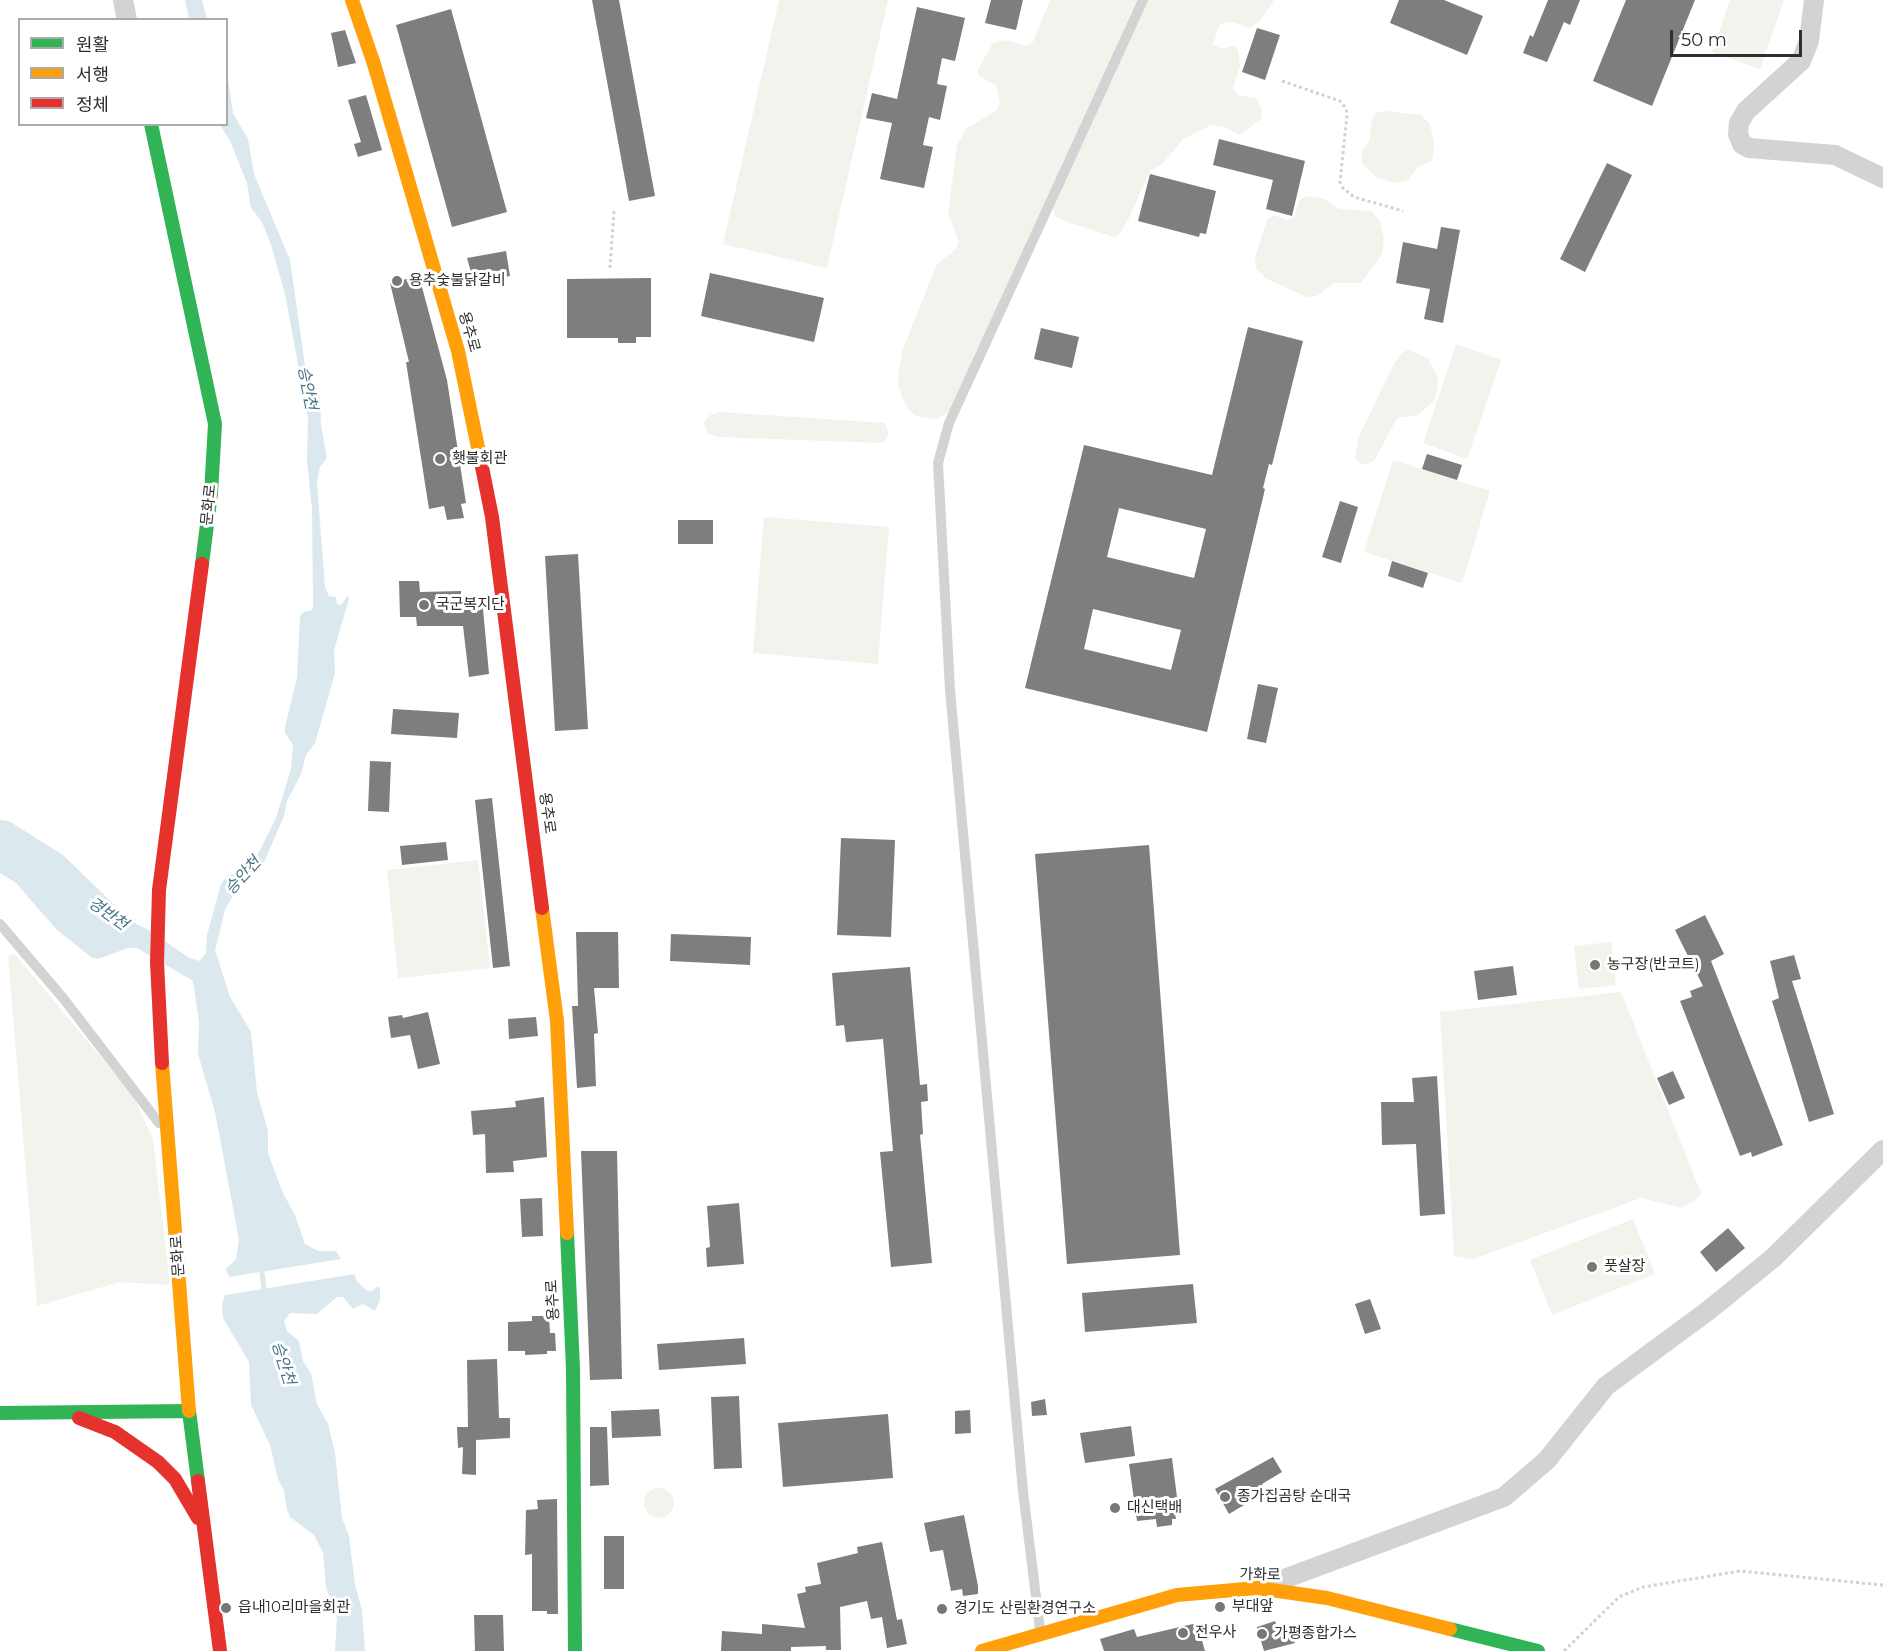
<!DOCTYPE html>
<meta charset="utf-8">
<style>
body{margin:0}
#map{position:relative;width:1883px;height:1651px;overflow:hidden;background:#fff;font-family:Montserrat,"Noto Sans KR",sans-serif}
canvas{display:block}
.legend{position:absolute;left:18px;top:18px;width:210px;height:108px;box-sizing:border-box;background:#fff;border:2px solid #ababab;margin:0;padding:8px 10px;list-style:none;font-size:18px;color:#2e2e2e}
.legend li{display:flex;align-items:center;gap:12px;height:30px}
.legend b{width:30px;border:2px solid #ababab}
.scale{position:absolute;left:1670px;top:30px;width:132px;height:27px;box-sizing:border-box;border:3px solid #2e2e2e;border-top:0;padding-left:8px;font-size:18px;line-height:21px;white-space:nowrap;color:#2e2e2e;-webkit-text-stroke:4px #fff;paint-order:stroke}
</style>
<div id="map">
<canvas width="1883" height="1651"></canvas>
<ul class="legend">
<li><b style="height:8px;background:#30b455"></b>원활</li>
<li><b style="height:8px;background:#ff9f0a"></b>서행</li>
<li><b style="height:8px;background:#e5322d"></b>정체</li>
</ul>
<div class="scale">50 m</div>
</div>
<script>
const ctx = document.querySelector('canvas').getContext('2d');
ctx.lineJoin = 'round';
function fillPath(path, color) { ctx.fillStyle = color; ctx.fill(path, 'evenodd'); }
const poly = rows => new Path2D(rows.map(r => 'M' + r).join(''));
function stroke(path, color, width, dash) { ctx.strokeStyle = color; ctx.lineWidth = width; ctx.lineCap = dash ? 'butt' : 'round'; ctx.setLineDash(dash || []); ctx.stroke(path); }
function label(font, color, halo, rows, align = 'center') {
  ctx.font = font + ' Montserrat,"Noto Sans KR",sans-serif'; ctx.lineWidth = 6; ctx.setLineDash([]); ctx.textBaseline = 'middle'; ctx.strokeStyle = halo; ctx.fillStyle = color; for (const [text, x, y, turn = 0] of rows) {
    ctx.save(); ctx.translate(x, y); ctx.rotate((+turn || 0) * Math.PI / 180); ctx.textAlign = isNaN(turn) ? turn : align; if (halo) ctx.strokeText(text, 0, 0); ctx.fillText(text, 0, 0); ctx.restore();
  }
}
fillPath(poly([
 [779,0,888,0,827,268,723,244],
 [1050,0,1137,0,949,412,937,419,916,416,907,408,898,386,899,369,903,349,937,264,956,249,959,242,948,213,957,146,966,129,997,110,1000,103,996,86,978,75,978,69,993,43,1005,40,1026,46,1033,42],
 [1148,0,1274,0,1260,21,1250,28,1232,22,1220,24,1213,44,1221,49,1234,46,1238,50,1240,66,1233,89,1239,95,1256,98,1262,110,1261,119,1239,135,1225,127,1211,125,1183,139,1163,163,1150,171,1127,222,1118,236,1114,237,1059,219,1055,215,1053,206],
 [1730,0,1784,0,1760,69,1712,52],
 [1384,111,1421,115,1430,124,1434,144,1433,155,1431,161,1417,168,1407,181,1397,183,1377,178,1362,163,1362,150,1370,140,1371,122,1376,113],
 [1305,196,1324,199,1339,209,1371,211,1380,221,1384,239,1382,254,1361,283,1334,283,1317,296,1307,297,1267,279,1256,269,1255,258,1267,220,1274,215,1286,220,1294,218,1299,201],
 [1456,344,1501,360,1467,459,1423,443],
 [1408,350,1428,358,1438,378,1437,394,1432,403,1418,415,1397,418,1374,461,1364,465,1355,459,1358,438,1394,364,1402,353],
 [719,412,885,423,889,434,883,443,718,437,708,434,704,423,710,415],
 [1393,460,1490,491,1462,583,1364,552],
 [764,517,889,527,878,664,753,653],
 [478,860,490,968,398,978,387,870],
 [1611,942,1616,985,1579,989,1574,946],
 [14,953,134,1097,153,1139,170,1285,120,1282,37,1306,8,956],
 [1621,992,1701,1193,1698,1198,1682,1208,1641,1198,1473,1259,1454,1256,1440,1012],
 [1633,1219,1655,1274,1552,1315,1530,1260],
 '644 1503a15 15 0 1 1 30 0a15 15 0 1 1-30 0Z'
]), '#f1f3ec');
fillPath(poly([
 [185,0,202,0,207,19,189,19],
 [227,74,233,113,248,139,254,174,290,260,305,365,320,398,321,425,327,458,320,467,317,482,325,587,329,596,336,597,337,604,341,605,348,595,349,599,334,650,335,673,315,743,306,755,301,774,287,801,284,816,265,860,256,873,232,897,225,910,215,950,230,997,251,1032,257,1092,268,1131,268,1153,282,1191,295,1215,305,1244,318,1251,336,1251,341,1259,229,1277,226,1269,236,1259,239,1240,215,1112,198,1054,199,1022,193,981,137,948,128,948,98,959,91,957,57,930,16,883,0,873,0,820,9,821,63,855,132,922,147,929,188,957,199,961,206,953,207,935,221,884,227,876,243,871,250,865,260,850,276,818,291,769,293,745,285,733,285,727,297,677,300,617,302,613,312,610,313,605,312,509,307,461,308,418,285,294,271,245,262,222,251,208,247,183,230,141,220,125,226,124],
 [355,1274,356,1280,366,1290,372,1291,378,1286,380,1288,380,1300,375,1311,363,1304,353,1309,343,1297,337,1297,317,1314,290,1313,284,1321,287,1331,299,1341,303,1361,311,1373,317,1404,328,1424,335,1453,342,1518,349,1536,355,1584,362,1610,365,1651,335,1651,337,1619,326,1587,323,1553,314,1535,290,1517,287,1510,284,1491,278,1479,270,1445,251,1405,249,1362,223,1318,222,1304,225,1295]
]), '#dbe9ee');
stroke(poly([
 [261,1266,265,1295]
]), '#dbe9ee', 5);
fillPath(poly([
 [592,0,619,0,655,196,629,201],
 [991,0,1023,0,1016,30,985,23],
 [1399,0,1444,0,1483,16,1467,55,1390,23],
 [1548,0,1580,0,1570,25,1564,22,1547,62,1523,53,1530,35,1533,37],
 [1626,0,1695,0,1652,106,1593,81],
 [917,7,965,18,955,61,942,58,937,84,947,86,940,120,929,117,923,145,933,147,924,188,880,179,892,123,866,118,872,93,897,99],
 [451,9,507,212,452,227,396,25],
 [1257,28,1280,35,1265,80,1242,72],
 [345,30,356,63,338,67,331,33],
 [366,95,382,150,358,157,354,144,361,142,348,100],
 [1219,139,1305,161,1292,216,1266,209,1273,180,1213,165],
 [1607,163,1632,175,1585,272,1560,259],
 [1150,174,1216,191,1206,234,1200,233,1199,237,1138,221],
 [1441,227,1460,230,1443,323,1424,319,1430,289,1396,283,1403,242,1437,249],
 [506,251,510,276,474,283,467,258],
 [710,273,824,298,814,342,701,316],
 [419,276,447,380,466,503,461,504,464,518,447,520,444,506,429,509,406,362,409,362,390,283],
 [651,278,651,337,636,337,636,343,618,343,618,338,567,338,567,279],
 [1248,327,1303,341,1272,465,1269,464,1263,488,1265,489,1207,732,1025,688,1084,445,1212,475],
 [1119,508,1206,529,1194,578,1107,557],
 [1093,609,1181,630,1171,670,1084,649],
 [1041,328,1079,337,1072,368,1034,359],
 [1427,454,1462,465,1457,480,1422,469],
 [1340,501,1358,507,1341,563,1322,557],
 [678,520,713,520,713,544,678,544],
 [578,554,588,729,555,731,545,556],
 [1392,561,1428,573,1423,588,1388,576],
 [399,581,419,581,420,592,461,591,461,601,482,598,489,674,469,677,463,626,417,626,416,617,400,617],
 [1258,684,1278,688,1266,743,1247,739],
 [393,709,459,713,457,738,391,734],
 [370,761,391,762,389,812,368,811],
 [492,798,510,966,493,968,475,800],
 [841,838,895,840,891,937,837,935],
 [446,842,448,860,402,865,400,846],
 [1149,845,1180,1255,1067,1264,1035,854],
 [1705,915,1724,954,1711,961,1783,1145,1752,1157,1751,1152,1740,1156,1680,1001,1692,997,1690,991,1703,986,1675,930],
 [576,932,618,932,619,988,594,988,598,1033,594,1034,596,1086,577,1088,572,1006,578,1006],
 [671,934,751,937,750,965,670,961],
 [1794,955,1801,979,1792,981,1834,1114,1809,1122,1772,1001,1779,998,1770,961],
 [1513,966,1517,995,1478,1000,1474,971],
 [910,967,920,1085,927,1084,928,1101,921,1102,923,1134,920,1135,932,1263,891,1267,880,1152,893,1151,883,1039,846,1042,844,1025,836,1026,832,973],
 [428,1012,440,1064,418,1069,410,1035,391,1038,388,1017,402,1015,403,1018],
 [536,1017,538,1036,509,1039,508,1019],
 [1673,1071,1685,1098,1669,1105,1657,1078],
 [1437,1076,1445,1214,1420,1216,1416,1144,1382,1145,1381,1102,1414,1102,1412,1078],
 [544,1097,547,1157,513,1161,514,1172,486,1173,485,1134,473,1135,471,1111,516,1107,515,1101],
 [581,1151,617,1151,622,1379,590,1380],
 [542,1198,543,1236,522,1237,520,1199],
 [739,1203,744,1264,707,1267,706,1248,710,1247,707,1206],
 [1728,1228,1745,1248,1716,1272,1700,1252],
 [1193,1284,1197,1323,1085,1332,1082,1293],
 [1370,1299,1381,1329,1365,1334,1355,1304],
 [532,1316,549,1316,550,1333,555,1333,556,1351,547,1351,547,1354,525,1355,525,1351,508,1351,508,1322,532,1321],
 [744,1338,746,1364,659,1370,657,1344],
 [497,1359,499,1418,510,1418,510,1438,476,1440,476,1475,462,1474,463,1447,458,1448,457,1427,468,1427,467,1360],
 [739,1396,742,1468,714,1469,711,1397],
 [1045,1399,1047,1415,1032,1416,1031,1402],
 [659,1409,661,1436,612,1438,611,1411],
 [970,1410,971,1433,955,1434,955,1411],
 [888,1414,893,1478,783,1487,778,1423],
 [1131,1426,1135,1456,1085,1463,1080,1433],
 [590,1427,607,1427,609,1485,590,1486],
 [1273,1457,1282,1472,1262,1484,1266,1492,1229,1514,1215,1489],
 [1172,1458,1179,1513,1175,1513,1176,1519,1172,1519,1172,1525,1157,1527,1156,1519,1137,1521,1129,1464],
 [557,1499,558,1614,547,1614,547,1611,532,1611,532,1554,525,1555,526,1510,538,1509,537,1500],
 [964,1515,978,1586,978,1594,963,1596,962,1589,951,1591,943,1550,930,1552,924,1523],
 [604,1536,624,1536,624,1589,604,1589],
 [882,1542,897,1620,902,1619,907,1644,887,1648,882,1617,871,1619,867,1601,840,1607,841,1650,826,1650,826,1646,791,1647,791,1651,721,1651,722,1631,762,1634,762,1624,805,1628,797,1594,806,1592,805,1587,821,1584,817,1563,858,1553,857,1547],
 [474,1615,503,1615,504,1651,475,1651],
 [1275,1621,1277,1628,1289,1624,1295,1643,1264,1651,1257,1627],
 [1197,1623,1205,1651,1104,1651,1100,1639,1134,1629,1137,1637]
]), '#7e7e7e');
stroke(poly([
 [1282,81,1340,101,1346,108,1347,115,1340,182,1343,188,1354,197,1403,211],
 [610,268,614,211],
 [1564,1651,1619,1597,1643,1587,1740,1571,1883,1585]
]), '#d2d2d2', 3, [3, 3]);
stroke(poly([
 [0,924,63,998,159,1123],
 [1040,1630,1023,1491,950,690,938,463,949,423,1143,0]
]), '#d3d3d3', 10);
stroke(poly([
 [123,0,127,20],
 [1814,0,1809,41,1801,61,1746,111,1739,123,1738,134,1742,144,1749,148,1835,155,1883,178],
 [1265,1586,1504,1497,1547,1460,1606,1386,1709,1310,1773,1258,1883,1150]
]), '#d3d3d3', 20);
stroke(poly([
 [151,124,215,424,211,493,202,564],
 [567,1233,573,1369,575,1651],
 [0,1413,189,1411,198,1481],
 [1450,1629,1538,1651]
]), '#30b455', 14);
stroke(poly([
 [352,0,374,64,458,351,481,462],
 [542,908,557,1021,567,1233],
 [162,1063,189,1411],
 [982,1651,1177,1595,1257,1588,1327,1598,1450,1629]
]), '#ff9f0a', 14);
stroke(poly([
 [481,462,492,517,542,908],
 [162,1063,157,962,159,890,202,564],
 [79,1418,115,1432,158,1462,175,1479,198,1518],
 [198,1481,220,1651]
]), '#e5322d', 14);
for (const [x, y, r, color] of [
 [397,281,6,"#777"],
 [440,459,6,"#777"],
 [424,605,6,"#777"],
 [1595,965,6,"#777"],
 [1592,1267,6,"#777"],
 [1225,1497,6,"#777"],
 [1115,1508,6,"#777"],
 [1220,1607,6,"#777"],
 [226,1608,6,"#777"],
 [942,1609,6,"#777"],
 [1183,1633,6,"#777"],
 [1262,1634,6,"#777"]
]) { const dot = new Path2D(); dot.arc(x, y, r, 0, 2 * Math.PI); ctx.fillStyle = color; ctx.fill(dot); stroke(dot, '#fff', 2); }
label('15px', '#2e2e2e', '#fff', [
 ["용추숯불닭갈비",409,281],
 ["횃불회관",452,459],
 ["국군복지단",436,605],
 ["농구장(반코트)",1607,965],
 ["풋살장",1604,1267],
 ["종가집곰탕 순대국",1237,1497],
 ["대신택배",1127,1508],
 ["부대앞",1232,1607],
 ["읍내10리마을회관",238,1608],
 ["경기도 산림환경연구소",954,1609],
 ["전우사",1195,1633],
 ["가평종합가스",1274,1634]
], 'left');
label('15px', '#2e2e2e', '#fff', [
 ["용추로",469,332,74],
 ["문화로",209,505,-84],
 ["용추로",547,813,82],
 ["문화로",178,1256,-94],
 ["용추로",553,1300,-93],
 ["가화로",1260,1575,1]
]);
label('italic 16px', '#467385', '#fff', [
 ["승안천",307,388,79],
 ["승안천",243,876,-48],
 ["경반천",108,914,35],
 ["승안천",283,1363,73]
]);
</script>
